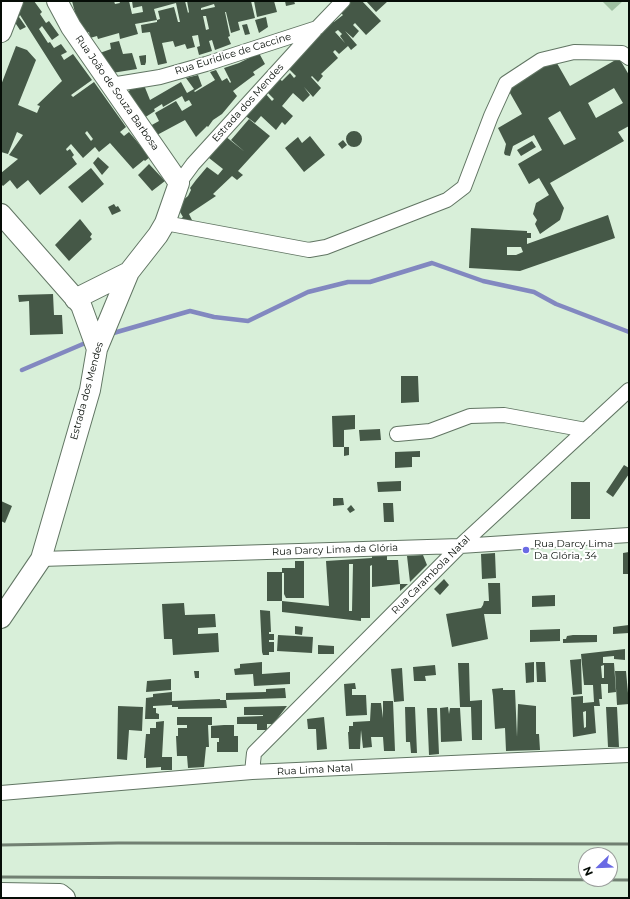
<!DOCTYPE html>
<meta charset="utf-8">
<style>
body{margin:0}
#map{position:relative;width:630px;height:899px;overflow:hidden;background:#d8efd9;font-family:Montserrat,sans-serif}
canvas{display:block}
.frame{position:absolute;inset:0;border:2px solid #060d07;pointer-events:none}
.north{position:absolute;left:578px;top:847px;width:40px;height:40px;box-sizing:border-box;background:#fff;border:1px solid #9b9e9c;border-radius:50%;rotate:247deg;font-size:11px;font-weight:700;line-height:16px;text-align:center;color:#060d07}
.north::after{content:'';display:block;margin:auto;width:14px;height:18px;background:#6a6ae4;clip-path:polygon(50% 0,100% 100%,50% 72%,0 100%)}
</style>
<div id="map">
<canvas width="630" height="899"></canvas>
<div class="frame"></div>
<div class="north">N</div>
</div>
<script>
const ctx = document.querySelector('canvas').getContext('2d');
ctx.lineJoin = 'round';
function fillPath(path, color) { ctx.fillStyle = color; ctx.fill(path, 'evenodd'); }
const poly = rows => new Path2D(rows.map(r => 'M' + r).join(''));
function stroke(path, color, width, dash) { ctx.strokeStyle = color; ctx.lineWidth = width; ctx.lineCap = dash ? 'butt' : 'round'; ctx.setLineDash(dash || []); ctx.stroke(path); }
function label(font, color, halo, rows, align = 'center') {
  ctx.font = font + ' Montserrat,sans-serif'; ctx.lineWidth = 4; ctx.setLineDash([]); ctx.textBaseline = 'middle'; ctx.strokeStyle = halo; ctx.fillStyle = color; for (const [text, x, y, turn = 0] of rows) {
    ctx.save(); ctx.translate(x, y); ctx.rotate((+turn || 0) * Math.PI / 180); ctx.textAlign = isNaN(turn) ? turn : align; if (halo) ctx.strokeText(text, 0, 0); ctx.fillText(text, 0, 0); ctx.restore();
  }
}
fillPath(poly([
 [602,1,623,1,612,11]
]), '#9fc0a1');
stroke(poly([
 [110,334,190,311,214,317,248,321,308,292,348,282,370,282,432,263,483,281,534,292,556,304,629,332],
 [22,370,90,341]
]), '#8288c0', 4.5);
fillPath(poly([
 [24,1,34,1,42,12,40,14,46,23,49,21,59,35,52,40,42,26,39,29,48,43,50,42,54,48,61,44,67,52,61,55,64,60,73,54,92,80,71,95,73,97,94,82,126,127,120,132,124,136,129,132,150,157,145,161,144,160,133,169,110,143,99,152,95,147,83,158,71,144,66,149,67,151,70,149,74,155,72,157,77,164,40,195,28,180,17,189,10,180,3,186,1,184,1,173,18,159,9,155,23,135,17,132,8,154,1,152,1,85,16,46,27,50,36,60,18,105,37,113,40,106,37,105,62,81,20,15,19,17,26,27,20,30,14,21,18,7],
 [87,131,93,139,91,141,85,133],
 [72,1,114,1,115,4,120,3,119,1,129,1,132,14,143,12,142,6,133,8,132,1,185,1,188,13,189,12,187,1,251,1,255,18,238,22,240,30,231,33,226,12,225,12,230,36,228,37,231,44,215,50,212,40,209,41,212,51,199,55,197,47,200,46,198,35,192,36,195,47,187,49,185,44,175,47,173,41,162,43,167,63,158,65,150,32,142,33,141,25,157,22,157,20,160,19,158,11,174,7,178,22,180,22,176,3,154,9,157,20,135,24,138,34,120,39,119,33,98,39,97,36,90,38,89,32,84,35,79,28],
 [214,4,215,7,201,10,201,8],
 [203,16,206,16,209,29,206,30],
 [254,1,274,1,277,12,257,17],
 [285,1,294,1,295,4,286,6],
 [351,1,362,1,381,21,366,35,355,23,353,25,359,31,353,38,345,31,357,45,351,50,348,46,339,54,335,50,333,52,338,58,321,74,323,76,318,82,312,76,311,77,321,88,313,97,304,87,310,95,303,102,293,93,282,106,293,116,285,125,282,122,276,130,261,116,255,123,243,114,265,93,272,101,274,99,265,90,277,77,282,81,290,73,294,78,296,76,287,67,312,44,332,20,334,22,343,15,340,12],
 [338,30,342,34,340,36,345,43,335,32],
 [366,1,388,1,376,12],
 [266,17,268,27,259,33,255,20],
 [247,24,250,34,245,35,242,25],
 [119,41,123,54,132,53,137,69,112,73,97,54,111,49,110,43],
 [259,53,265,64,253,72,255,75,253,76,233,91,237,96,222,114,213,120,208,127,207,126,196,137,185,120,157,135,150,126,159,121,155,113,176,101,182,111,192,105,189,100,185,102,182,96,163,107,162,104,154,109,155,111,144,118,127,96,130,89,144,85,150,100,181,82,187,93,194,89,186,78,198,75,202,86,194,91,195,92,215,80,210,72,216,70,222,81,227,78,230,83,231,82,224,68,239,63],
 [146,55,146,62,145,65,141,65,139,56],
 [554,58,570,86,619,58,629,75,629,126,618,132,624,141,550,183,564,208,560,220,540,234,535,224,537,220,533,214,536,203,549,195,539,178,529,184,518,164,542,150,534,135,513,146,510,156,505,155,504,153,506,144,498,128,522,114,506,86],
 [614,88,623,103,596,118,588,103],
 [560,111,576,139,564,145,548,118],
 [249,119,270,136,238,171,243,175,237,180,232,176,213,194,216,196,189,214,192,220,182,226,179,220,183,217,180,212,182,201,188,196,191,190,190,188,196,180,207,167,218,175,223,169,209,158,225,136,245,152,231,140],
 '346 139a8 8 0 1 1 16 0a8 8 0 1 1-16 0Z',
 [310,136,325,155,304,172,285,148,298,137,302,143],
 [343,140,347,145,342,149,338,144],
 [532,141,536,147,521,156,517,150],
 [98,157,109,167,102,175,93,163],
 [149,164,165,181,152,191,138,175],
 [91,168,104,184,82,203,68,187],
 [114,204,116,207,118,206,121,211,112,215,108,207],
 [608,215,615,238,520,271,469,268,471,228,527,231,527,233,531,233,531,238,527,238,527,244],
 [507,247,521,247,523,252,516,255,507,255],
 [80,219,92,234,90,237,92,239,69,261,55,245],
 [53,294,54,315,62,315,63,334,30,335,29,301,19,302,18,295],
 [401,376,418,376,419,402,401,403],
 [355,415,355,429,344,430,344,447,333,447,332,416],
 [380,429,381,440,360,441,359,430],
 [344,447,349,447,349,455,344,456],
 [420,451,420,457,412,457,412,467,395,468,395,452],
 [624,465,629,468,629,474,613,497,606,492],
 [401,481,401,491,378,492,377,482],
 [571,482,590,482,590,519,571,519],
 [333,498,343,498,344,505,333,506],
 [1,501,12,506,5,523,1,521],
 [383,503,393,503,394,522,384,522],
 [351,505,355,510,350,513,347,509],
 [629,552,629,574,623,574,623,553],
 [495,553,496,578,482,579,481,554],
 [372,555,387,555,387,560,398,560,400,584,372,587,372,565,370,566,370,618,361,618,361,621,282,612,282,601,329,606,326,561,372,558],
 [349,564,353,564,352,611,349,611],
 [423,555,427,565,410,582,407,556],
 [295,561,304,561,304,598,286,598,284,594,284,573,282,573,282,568,295,568],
 [267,572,282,572,282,601,267,601],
 [444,579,449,585,440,595,434,589],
 [488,583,500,583,501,614,484,614,488,639,452,647,446,614,481,608,483,605,484,601,489,601],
 [400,584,408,584,400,591],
 [555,595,555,606,532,607,532,596],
 [184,603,185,615,215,614,216,627,198,628,198,634,218,633,219,652,173,655,172,639,164,639,162,604],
 [260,610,270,611,271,632,269,632,269,634,274,634,274,640,269,640,269,642,274,642,274,652,269,652,269,655,263,655,262,652],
 [629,625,629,633,613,634,613,627],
 [295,626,303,627,302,635,295,634],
 [560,629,560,641,530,642,530,630],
 [278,635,313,637,312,653,277,651],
 [573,635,597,635,597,642,563,643,563,639,566,639,567,636],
 [318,645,334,646,334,654,318,654],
 [625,649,625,660,614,659,614,656,603,657,603,663,614,663,616,692,608,693,608,684,601,684,602,699,599,699,600,706,594,706,596,733,573,737,571,697,583,696,583,703,594,702,593,685,584,685,581,654],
 [604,665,604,678,602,678,601,666],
 [586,711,586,727,584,728,583,712],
 [581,659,582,694,573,695,570,660],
 [262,662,262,674,290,672,290,684,254,686,253,674,235,675,234,669,240,668,240,664],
 [534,662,534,682,526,683,525,663],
 [536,662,545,662,546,682,537,682],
 [458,663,469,663,470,701,482,700,482,740,472,740,471,707,460,707],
 [435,665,436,675,425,676,426,681,414,681,413,667],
 [402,668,404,701,394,702,391,669],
 [194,671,199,671,199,678,195,678],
 [615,671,626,671,629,704,617,705],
 [171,679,171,690,146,692,147,681],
 [355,683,356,689,352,689,352,695,366,695,367,715,346,716,344,684],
 [285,688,286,698,226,700,227,708,178,709,178,707,172,707,172,705,153,706,153,708,156,708,156,713,159,714,159,719,145,719,146,698,153,697,153,694,172,692,172,701,220,699,220,700,226,700,226,693,266,692,266,689],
 [503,688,503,690,515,690,517,737,518,704,536,706,536,734,539,734,540,750,506,751,505,728,495,729,493,696,492,689],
 [383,701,393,701,395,751,384,751,383,737,371,737,372,747,363,748,361,730,360,749,349,749,348,732,349,732,349,726,353,726,353,722,370,721,371,703,381,703,383,718],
 [118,706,143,707,142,731,129,730,127,760,117,759],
 [287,706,273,724,267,724,267,730,257,730,257,724,237,724,237,717,263,716,263,715,244,715,244,707],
 [405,707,415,707,417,753,411,753,410,742,406,742],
 [448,707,449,714,450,708,460,708,462,741,441,742,440,708],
 [606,707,617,707,619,747,608,747],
 [427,708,437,708,439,754,429,755],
 [177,717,212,717,212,725,208,725,209,747,206,747,204,767,188,768,187,756,177,756,176,736,178,736,178,728,187,728,187,725,177,725],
 [324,717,327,749,317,750,316,729,308,729,307,719],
 [164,721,162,757,172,757,172,770,161,770,161,767,146,768,146,758,144,758,146,734,150,734,150,728,156,728,156,722],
 [224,725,234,725,234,736,238,736,238,752,217,752,217,742,219,742,219,738,211,738,211,726]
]), '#455847');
const street = poly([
 [111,85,160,77,206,64,317,28,343,1],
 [179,183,193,164,315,30],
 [165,223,309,250,326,247,447,200,464,187,491,116,506,83,541,60,574,52,622,53,629,58],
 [397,434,430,431,470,416,504,415,586,430],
 [41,559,460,546,629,535],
 [252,772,254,753,460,546,629,390],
 [1,793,252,772,629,755]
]);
const secondary = poly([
 [1,32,13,1],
 [1,214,81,305,97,349],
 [75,299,129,272],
 [1,618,41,559,90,390,97,349,129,272,158,235,165,223,179,183,71,27,57,1],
 [1,893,60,894,65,898]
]);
stroke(street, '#617563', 16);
stroke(secondary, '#617563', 22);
stroke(street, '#fff', 14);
stroke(secondary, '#fff', 20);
stroke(poly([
 [1,845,118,843,629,844],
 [1,877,629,880]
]), '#718072', 3);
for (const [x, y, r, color] of [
 [526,550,4,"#6a6ae4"]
]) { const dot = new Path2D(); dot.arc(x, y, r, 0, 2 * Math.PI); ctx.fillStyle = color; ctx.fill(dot); stroke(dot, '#fff', 1.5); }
label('10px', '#060d07', '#fff', [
 ["Rua Euridice de Caccine",233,54,-17],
 ["Rua João de Souza Barbosa",117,93,55],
 ["Estrada dos Mendes",248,103,-48],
 ["Estrada dos Mendes",87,391,-75],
 ["Rua Darcy Lima da Glória",335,550,-2],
 ["Rua Carambola Natal",431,575,-45],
 ["Rua Lima Natal",315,770,-3]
]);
label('10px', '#060d07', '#fff', [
 ["Rua Darcy Lima",534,544],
 ["Da Glória, 34",534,556]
], 'left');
</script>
